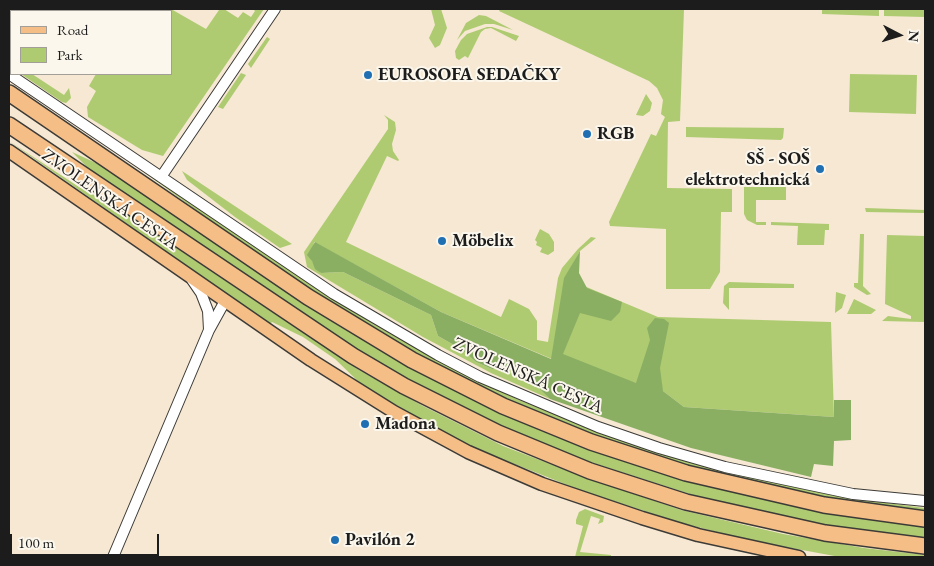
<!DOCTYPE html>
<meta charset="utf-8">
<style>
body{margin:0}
#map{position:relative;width:934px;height:566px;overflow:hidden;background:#f6e8d2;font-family:"EB Garamond",serif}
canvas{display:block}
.frame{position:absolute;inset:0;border:10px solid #1c1c1c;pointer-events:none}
.legend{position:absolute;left:10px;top:10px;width:162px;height:65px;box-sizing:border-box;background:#fbf7ec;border:1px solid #a29f99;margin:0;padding:6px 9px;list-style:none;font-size:15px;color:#1c1c1c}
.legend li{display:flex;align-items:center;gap:10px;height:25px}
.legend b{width:25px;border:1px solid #a29f99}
.north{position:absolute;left:874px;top:10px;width:50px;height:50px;-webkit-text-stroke:4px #fbf7ec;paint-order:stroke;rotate:95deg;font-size:14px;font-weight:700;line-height:20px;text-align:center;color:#1c1c1c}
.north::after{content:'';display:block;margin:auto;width:18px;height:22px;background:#1c1c1c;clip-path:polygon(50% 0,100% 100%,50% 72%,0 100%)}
.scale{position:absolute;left:10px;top:534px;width:149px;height:22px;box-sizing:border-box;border:2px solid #1c1c1c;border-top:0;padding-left:6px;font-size:15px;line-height:18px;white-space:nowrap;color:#1c1c1c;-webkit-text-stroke:4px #fbf7ec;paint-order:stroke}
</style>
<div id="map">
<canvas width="934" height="566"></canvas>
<div class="frame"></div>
<ul class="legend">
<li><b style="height:6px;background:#f6be87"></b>Road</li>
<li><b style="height:14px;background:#aecb71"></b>Park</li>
</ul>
<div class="north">N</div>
<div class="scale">100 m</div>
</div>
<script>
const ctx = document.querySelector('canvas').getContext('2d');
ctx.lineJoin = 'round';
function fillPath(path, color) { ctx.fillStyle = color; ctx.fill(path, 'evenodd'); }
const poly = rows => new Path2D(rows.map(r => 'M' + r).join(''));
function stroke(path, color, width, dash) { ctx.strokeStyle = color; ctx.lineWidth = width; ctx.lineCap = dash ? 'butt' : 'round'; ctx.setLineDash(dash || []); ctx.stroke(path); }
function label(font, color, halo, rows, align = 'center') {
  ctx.font = font + ' "EB Garamond",serif'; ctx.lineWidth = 4; ctx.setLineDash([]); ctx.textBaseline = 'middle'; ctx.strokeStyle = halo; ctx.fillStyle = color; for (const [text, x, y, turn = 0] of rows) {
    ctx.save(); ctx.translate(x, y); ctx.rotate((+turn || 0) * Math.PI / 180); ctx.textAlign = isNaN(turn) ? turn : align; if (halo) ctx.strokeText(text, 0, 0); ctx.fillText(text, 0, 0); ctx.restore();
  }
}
fillPath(poly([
 [152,9,171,9,206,29,219,10,217,9,224,9,238,18,243,12,251,17,255,11,253,9,264,9,163,156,142,150,88,117,87,107,96,91,89,86,96,74,171,74,171,11,150,11],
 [431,9,441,9,447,28,440,45,435,48,429,38,435,25],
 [500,9,684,9,680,121,668,122,667,188,732,189,732,212,721,212,720,272,710,289,666,289,666,229,610,226,609,222,651,134,656,136,665,117,661,114,663,100,657,88,649,81,499,11],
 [822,9,879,9,879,16,822,14],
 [884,9,925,9,925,17,884,16],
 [479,15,486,16,513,30,494,24,485,24,465,31,457,40,466,23],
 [487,27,492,27,519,36,516,41,491,28,485,29,481,32,468,58,465,56,459,60,456,58,455,51,461,40,467,34],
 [267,37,270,39,251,68,248,64],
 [241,73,246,75,223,109,218,107],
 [21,74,32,74,64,95,69,88,71,98,66,103,62,102],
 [850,74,917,75,916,114,849,112],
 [646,94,652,103,650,111,643,116,636,115],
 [384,115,395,122,396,130,392,144,393,151,399,160,398,161,387,156,346,242,501,317,509,299,529,309,537,321,537,340,548,342,558,278,562,268,578,249,591,237,596,238,580,251,565,278,658,317,831,322,834,417,684,407,663,391,552,359,441,312,314,242,312,261,321,273,343,272,431,315,438,336,461,349,476,362,492,369,513,369,527,377,550,399,491,373,423,337,307,267,304,252,388,129,388,120],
 [686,127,784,128,783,138,781,140,686,137],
 [9,141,76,185,112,205,359,370,423,406,503,446,584,477,681,510,783,534,864,548,925,555,925,557,840,557,748,540,678,522,580,490,469,446,364,387,335,359,303,337,272,322,270,324],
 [72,152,107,168,357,335,684,480,830,513,925,526,925,539,827,526,712,501,578,458,493,423,413,383,350,346,94,174],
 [134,165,321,291,375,325,453,369,519,400,601,433,712,469,841,497,925,508,925,513,840,501,712,473,634,450,520,406,424,358,319,295,258,255],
 [182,171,292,244,280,248,235,217,187,180],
 [744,187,786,187,786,200,756,200,756,222,766,222,766,225,757,225,747,220,744,214],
 [865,208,925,210,925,213,866,212],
 [771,222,829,224,829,230,825,230,824,245,797,245,798,226,771,225],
 [540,229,549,234,554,242,554,251,548,255,540,252,542,248,536,245,537,242,535,240],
 [860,234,864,234,863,286,871,294,867,295,854,287,854,283,858,283],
 [887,235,925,236,925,322,882,321,888,316,911,319,911,316,885,304],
 [729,282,794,284,794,288,729,288,729,310,723,303,724,286],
 [836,292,846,295,842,308,835,313],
 [854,299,876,310,871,314,847,314],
 [585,509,604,516,603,522,598,524,600,519,591,516,580,552,611,555,611,557,575,557,583,526,576,524,576,520,579,512]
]), '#aecb71');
fillPath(poly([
 [315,242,441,312,551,359,564,278,580,251,579,273,587,288,622,302,620,312,611,321,580,313,563,354,636,383,650,340,647,328,655,318,664,319,669,323,660,368,663,391,684,407,834,417,834,400,851,400,851,440,834,441,833,466,814,464,811,477,691,448,550,399,527,377,513,369,492,369,476,362,461,349,438,336,431,315,343,272,321,273,315,269,312,261,307,255]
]), '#8aaf63');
const minor = poly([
 [9,74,334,294,438,355,480,377,598,427,659,448,725,467,853,494,925,501],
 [161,177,275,9],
 [192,280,201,293,208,311,209,330],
 [113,557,209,330,225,301]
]);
const major = poly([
 [9,151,311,360,394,412,468,452,542,484,642,518,698,535,799,557]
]);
const highway = poly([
 [9,93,308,297,412,360,503,406,591,442,686,473,824,505,925,519],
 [9,125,353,356,404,386,498,433,590,471,686,502,825,533,925,546]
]);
stroke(minor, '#3d3b37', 12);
stroke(major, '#3d3b37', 15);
stroke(highway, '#3d3b37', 18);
stroke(minor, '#fff', 10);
stroke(major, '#f6be87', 12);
stroke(highway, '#f6be87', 15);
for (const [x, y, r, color] of [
 [368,75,5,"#1f6fb2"],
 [587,134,5,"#1f6fb2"],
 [820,169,5,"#1f6fb2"],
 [442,241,5,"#1f6fb2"],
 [365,424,5,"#1f6fb2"],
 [335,540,5,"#1f6fb2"]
]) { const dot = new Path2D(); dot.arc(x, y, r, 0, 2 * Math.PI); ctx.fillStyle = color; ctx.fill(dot); stroke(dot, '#fbf7ec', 2); }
label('bold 18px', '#1c1c1c', '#fbf7ec', [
 ["EUROSOFA SEDAČKY",378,75],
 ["RGB",597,134],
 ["SŠ - SOŠ",810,159,"right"],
 ["elektrotechnická",810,180,"right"],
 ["Möbelix",452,241],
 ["Madona",375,424],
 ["Pavilón 2",345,540]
], 'left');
label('18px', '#1c1c1c', '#fbf7ec', [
 ["ZVOLENSKÁ CESTA",110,200,35],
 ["ZVOLENSKÁ CESTA",528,376,24]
]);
</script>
